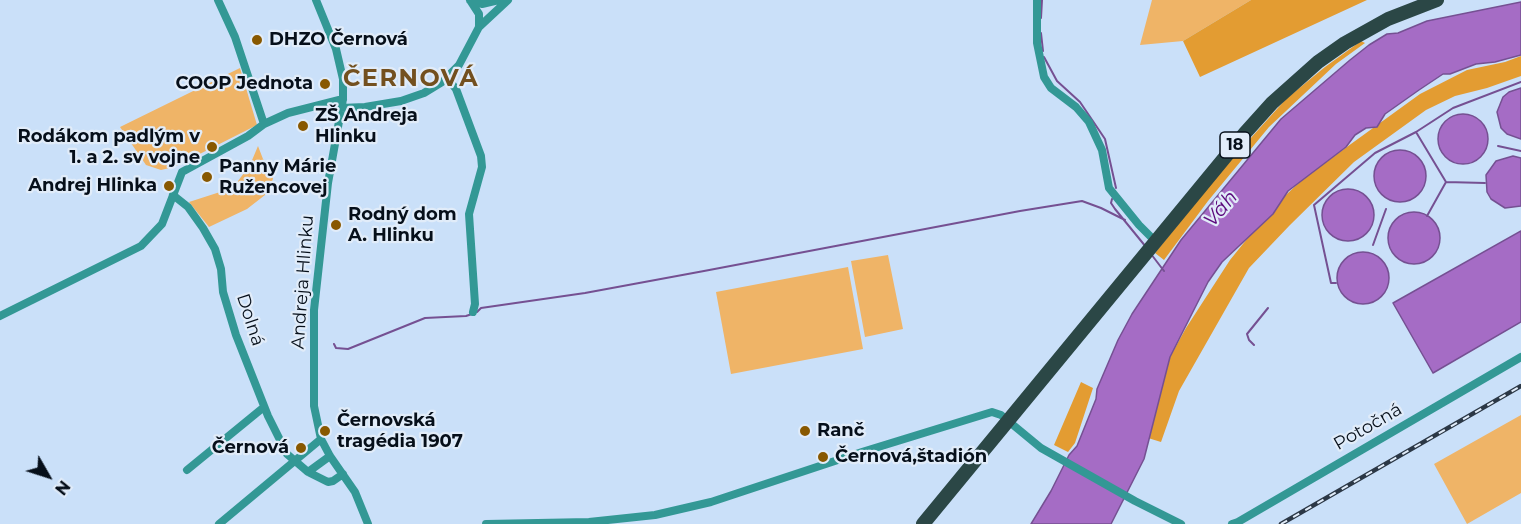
<!DOCTYPE html>
<meta charset="utf-8">
<style>
body{margin:0}
#map{position:relative;width:1521px;height:524px;overflow:hidden;background:#cae0f9;font-family:Montserrat,sans-serif}
canvas{display:block}
.north{position:absolute;left:18px;top:446px;width:60px;height:60px;-webkit-text-stroke:4px #e1ecf9;paint-order:stroke;rotate:129deg;font-size:16px;font-weight:700;line-height:24px;text-align:center;color:#060f1a}
.north::after{content:'';display:block;margin:auto;width:21px;height:27px;background:#060f1a;clip-path:polygon(50% 0,100% 100%,50% 72%,0 100%)}
</style>
<div id="map">
<canvas width="1521" height="524"></canvas>
<div class="north">N</div>
</div>
<script>
const ctx = document.querySelector('canvas').getContext('2d');
ctx.lineJoin = 'round';
function fillPath(path, color) { ctx.fillStyle = color; ctx.fill(path, 'evenodd'); }
const poly = rows => new Path2D(rows.map(r => 'M' + r).join(''));
function stroke(path, color, width, dash) { ctx.strokeStyle = color; ctx.lineWidth = width; ctx.lineCap = dash ? 'butt' : 'round'; ctx.setLineDash(dash || []); ctx.stroke(path); }
function label(font, color, halo, rows, align = 'center') {
  ctx.font = font + ' Montserrat,sans-serif'; ctx.lineWidth = 4.5; ctx.setLineDash([]); ctx.textBaseline = 'middle'; ctx.strokeStyle = halo; ctx.fillStyle = color; for (const [text, x, y, turn = 0] of rows) {
    ctx.save(); ctx.translate(x, y); ctx.rotate((+turn || 0) * Math.PI / 180); ctx.textAlign = isNaN(turn) ? turn : align; if (halo) ctx.strokeText(text, 0, 0); ctx.fillText(text, 0, 0); ctx.restore();
  }
}
fillPath(poly([
 [1152,0,1251,0,1183,41,1140,45],
 [240,68,257,125,174,167,161,170,146,165,120,127],
 [258,146,263,159,268,166,272,165,273,178,271,187,265,195,247,209,209,227,189,202,220,192,238,181,250,165],
 [888,255,903,329,865,337,851,261],
 [848,267,863,349,731,374,716,292],
 [1521,415,1521,493,1467,524,1434,464]
]), '#efb467');
fillPath(poly([
 [1251,0,1367,0,1200,77,1183,41],
 [1361,41,1365,43,1336,64,1269,127,1208,201,1164,260,1155,253,1221,171,1286,99,1325,67],
 [1521,56,1521,76,1487,88,1455,96,1426,110,1354,162,1290,225,1249,268,1179,391,1161,442,1148,438,1161,373,1186,328,1230,260,1272,208,1304,178,1420,94,1467,70,1505,62],
 [1081,382,1093,388,1075,443,1068,452,1054,445]
]), '#e39c32');
const water = poly([
 [1521,2,1521,55,1495,62,1476,64,1450,74,1443,74,1419,90,1385,114,1377,127,1366,128,1355,135,1346,147,1288,191,1273,214,1222,262,1208,282,1170,357,1144,459,1111,524,1031,524,1051,491,1069,455,1077,446,1096,399,1097,389,1118,340,1132,314,1181,240,1281,119,1350,60,1369,45,1387,34,1398,33,1427,21,1521,2],
 [1521,88,1521,139,1507,134,1501,128,1497,112,1503,97,1509,92,1521,88],
 '1438 139a25 25 0 1 1 50 0a25 25 0 1 1-50 0Z',
 '1374 176a26 26 0 1 1 52 0a26 26 0 1 1-52 0Z',
 [1513,156,1521,158,1521,206,1505,208,1491,199,1487,192,1486,175,1496,161,1513,156],
 '1322 215a26 26 0 1 1 52 0a26 26 0 1 1-52 0Z',
 '1388 238a26 26 0 1 1 52 0a26 26 0 1 1-52 0Z',
 [1521,231,1521,322,1433,373,1393,303,1521,231],
 '1337 278a26 26 0 1 1 52 0a26 26 0 1 1-52 0Z'
]);
fillPath(water, '#a56cc5');
stroke(water, '#755092', 1.5);
stroke(poly([
 [1041,18,1042,0],
 [1041,33,1043,51],
 [1044,57,1057,81,1080,102,1105,139,1116,188],
 [1498,146,1521,151],
 [1485,183,1446,182,1416,132,1453,108,1521,82],
 [1112,199,1111,203,1115,209,1146,247],
 [1427,216,1446,182],
 [1373,245,1386,209],
 [1151,254,1164,271],
 [1336,283,1331,283,1314,205,1375,153,1416,132],
 [477,312,481,308,585,293,704,271,1020,211,1082,201,1101,208,1125,220],
 [334,344,336,348,348,349,425,318,466,316,472,314],
 [1254,345,1249,340,1247,334,1268,308]
]), '#755092', 2);
stroke(poly([
 [218,0,235,37,264,124],
 [316,0,336,49,343,79,343,99,328,183,314,310,314,406,321,439,330,456,355,492,368,524],
 [470,0,482,4,499,0],
 [1037,0,1037,43,1044,77,1051,88,1076,107,1089,122,1102,150,1109,188,1139,225,1155,241],
 [479,27,508,0],
 [447,78,456,89,481,156,482,167,469,214,475,304,473,312],
 [341,108,365,107,401,101,424,93,442,82,459,65,479,27,479,14,470,0],
 [173,195,188,207,203,228,215,249,221,269,223,292,236,335,268,416,287,454,308,472,330,456],
 [0,316,141,246,162,224,182,172,248,136,264,124,288,113,343,99],
 [187,470,264,407],
 [308,472,328,482,333,481,343,474],
 [219,524,321,439],
 [486,524,589,522,655,515,711,502,862,452,992,412,1001,415,1041,448,1135,501,1181,524],
 [1232,524,1238,522,1521,357]
]), '#339895', 8);
stroke(poly([
 [923,524,1245,133,1272,103,1318,62,1345,43,1388,19,1437,0]
]), '#2b4746', 14);
const rail = poly([
 [1281,524,1521,386]
]);
stroke(rail, '#2c3846', 4.5);
stroke(rail, '#e1ecf9', 2, [7]);
for (const [x, y, r, color] of [
 [257,40,6,"#885800"],
 [325,84,6,"#885800"],
 [303,126,6,"#885800"],
 [212,147,6,"#885800"],
 [207,177,6,"#885800"],
 [169,186,6,"#885800"],
 [336,225,6,"#885800"],
 [325,431,6,"#885800"],
 [805,431,6,"#885800"],
 [301,448,6,"#885800"],
 [823,457,6,"#885800"]
]) { const dot = new Path2D(); dot.arc(x, y, r, 0, 2 * Math.PI); ctx.fillStyle = color; ctx.fill(dot); stroke(dot, '#e1ecf9', 2); }
for (const [x, y, w] of [
 [1235,145,30]
]) { const box = new Path2D(); box.roundRect(x - w / 2, y - 13, w, 26, 4.5); ctx.fillStyle = '#e1ecf9'; ctx.fill(box); stroke(box, '#060f1a', 1.5); }
label('bold 16px', '#060f1a', null, [
 ["18",1235,145]
]);
label('bold 18px', '#060f1a', '#e1ecf9', [
 ["DHZO Černová",269,40],
 ["COOP Jednota",313,84,"right"],
 ["ZŠ Andreja",315,116],
 ["Hlinku",315,137],
 ["Rodákom padlým v",200,137,"right"],
 ["1. a 2. sv vojne",200,158,"right"],
 ["Panny Márie",219,167],
 ["Ružencovej",219,188],
 ["Andrej Hlinka",157,186,"right"],
 ["Rodný dom",348,215],
 ["A. Hlinku",348,236],
 ["Černovská",337,421],
 ["tragédia 1907",337,442],
 ["Ranč",817,431],
 ["Černová",289,448,"right"],
 ["Černová,štadión",835,457]
], 'left');
label('18px', '#060f1a', '#e1ecf9', [
 ["Andreja Hlinku",303,282,-86],
 ["Dolná",250,320,72],
 ["Potočná",1368,427,-30]
]);
label('italic 20px', '#5b097c', '#e1ecf9', [
 ["Váh",1221,209,-50]
]);
ctx.letterSpacing = '1.5px';
label('bold 24px', '#73501f', '#e1ecf9', [
 ["ČERNOVÁ",411,79]
]);
ctx.letterSpacing = '0px';
</script>
